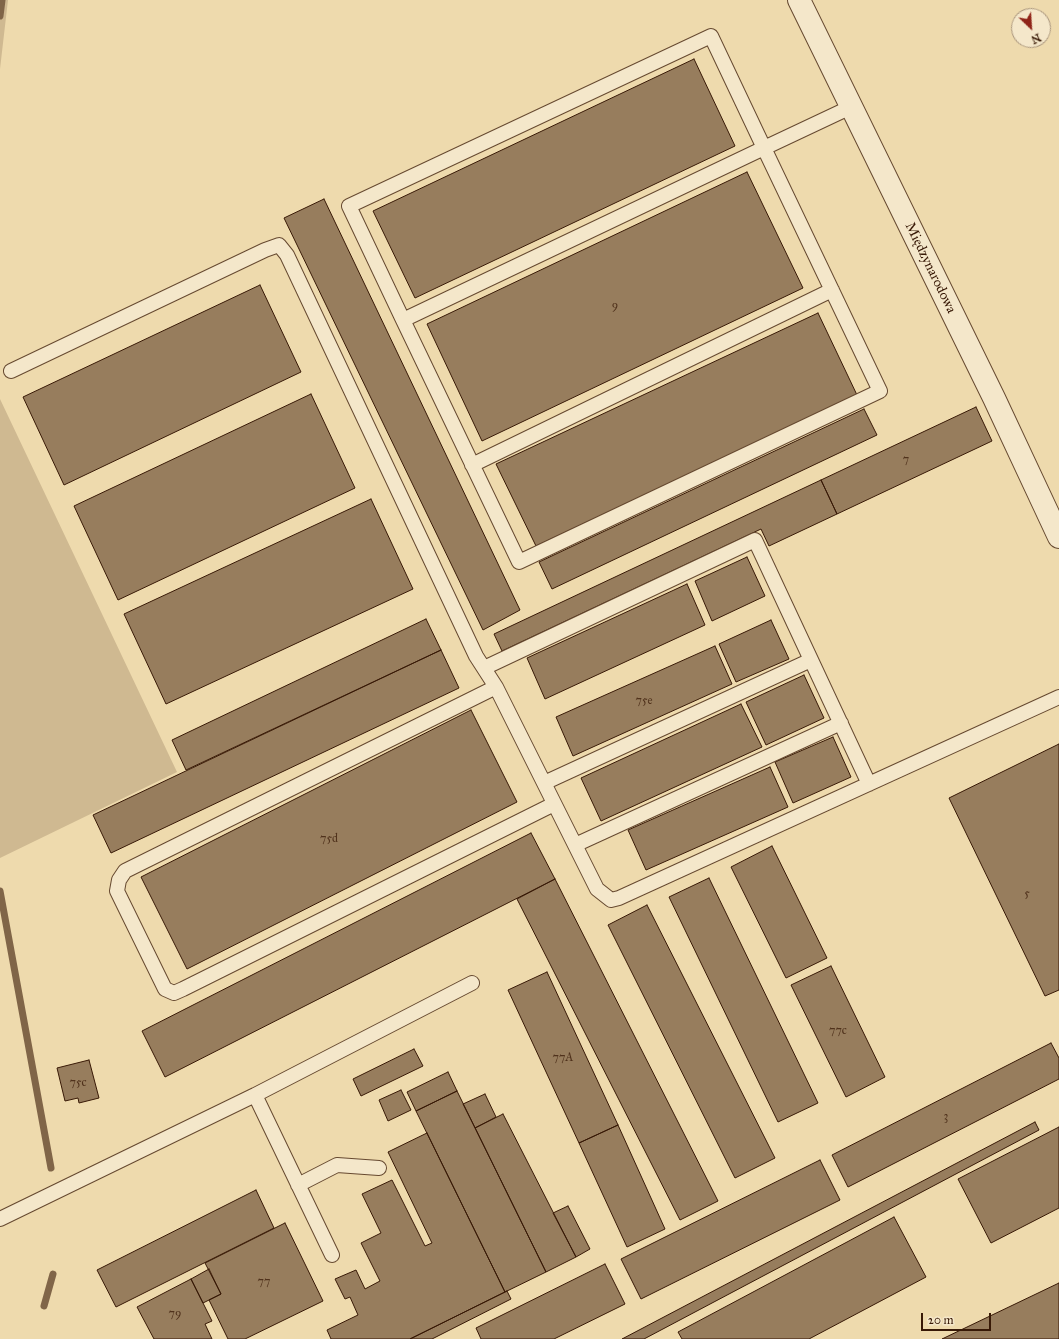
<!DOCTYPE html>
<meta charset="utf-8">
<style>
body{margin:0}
#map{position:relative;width:1059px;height:1339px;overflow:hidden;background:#eedaad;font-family:"IM FELL Great Primer",serif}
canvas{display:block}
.north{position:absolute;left:1011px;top:8px;width:40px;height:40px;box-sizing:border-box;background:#f4e7ca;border:1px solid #a9957c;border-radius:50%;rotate:155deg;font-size:11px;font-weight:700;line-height:16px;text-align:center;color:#381906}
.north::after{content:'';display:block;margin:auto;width:14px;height:18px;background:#8f2418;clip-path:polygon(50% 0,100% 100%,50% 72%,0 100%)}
.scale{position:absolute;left:921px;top:1313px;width:70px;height:18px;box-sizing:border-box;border:2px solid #381906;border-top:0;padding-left:5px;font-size:12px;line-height:14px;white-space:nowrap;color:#381906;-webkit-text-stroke:3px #f4e7ca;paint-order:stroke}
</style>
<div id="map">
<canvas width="1059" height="1339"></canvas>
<div class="north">N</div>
<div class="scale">20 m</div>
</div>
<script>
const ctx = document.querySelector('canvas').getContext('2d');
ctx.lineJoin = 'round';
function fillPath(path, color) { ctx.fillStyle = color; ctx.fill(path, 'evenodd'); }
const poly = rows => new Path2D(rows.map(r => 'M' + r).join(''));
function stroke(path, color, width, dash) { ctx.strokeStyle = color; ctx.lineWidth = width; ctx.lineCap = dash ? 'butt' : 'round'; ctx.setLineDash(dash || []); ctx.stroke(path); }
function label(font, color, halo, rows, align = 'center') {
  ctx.font = font + ' "IM FELL Great Primer",serif'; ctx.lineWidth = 3; ctx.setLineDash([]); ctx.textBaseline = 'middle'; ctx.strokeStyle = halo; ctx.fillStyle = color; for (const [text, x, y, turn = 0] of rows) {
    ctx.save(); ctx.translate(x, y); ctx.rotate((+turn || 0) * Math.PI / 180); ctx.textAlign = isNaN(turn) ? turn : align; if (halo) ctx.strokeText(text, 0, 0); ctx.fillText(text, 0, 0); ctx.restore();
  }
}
fillPath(poly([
 [0,0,8,0,0,69],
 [0,399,177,772,0,858]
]), '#cfb991');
stroke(poly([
 [0,16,2,0],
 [0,891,51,1168],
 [44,1306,53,1274]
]), '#806548', 7);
const building = poly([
 [694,59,735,146,415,298,373,211,694,59],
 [747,172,803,288,482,441,427,324,747,172],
 [324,199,520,610,483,630,284,218,324,199],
 [260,285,301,372,64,485,23,397,260,285],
 [818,313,857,395,536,546,496,464,818,313],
 [311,394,355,488,118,600,74,506,311,394],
 [976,407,992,441,837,514,821,480,976,407],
 [864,409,877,435,552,589,539,562,864,409],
 [821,480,837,514,769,546,761,529,502,651,494,634,821,480],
 [371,499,413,589,166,704,124,614,371,499],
 [747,557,765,596,712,621,695,581,747,557],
 [687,584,705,625,545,699,527,658,687,584],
 [426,619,441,650,186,770,172,740,426,619],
 [771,620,789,659,736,682,719,644,771,620],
 [715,646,732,684,573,756,556,717,715,646],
 [441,650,459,688,111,853,93,815,441,650],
 [804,675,824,718,766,745,746,702,804,675],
 [741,704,762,747,601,821,581,778,741,704],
 [471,710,517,802,187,969,141,877,471,710],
 [833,737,851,777,793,803,775,762,833,737],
 [1059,744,1059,990,1045,996,949,798,1059,744],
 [770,767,788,807,646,870,628,830,770,767],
 [531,833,555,879,165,1077,142,1031,531,833],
 [772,846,827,958,786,978,731,867,772,846],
 [709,878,818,1103,778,1122,669,897,709,878],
 [555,879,718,1201,680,1220,517,899,555,879],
 [647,905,775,1158,735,1178,608,925,647,905],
 [831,966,885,1077,846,1097,791,985,831,966],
 [547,972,618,1125,579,1143,508,990,547,972],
 [1051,1043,1059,1058,1059,1079,848,1187,832,1155,1051,1043],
 [414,1049,423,1066,361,1096,353,1079,414,1049],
 [89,1060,99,1098,79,1103,78,1098,65,1101,57,1068,89,1060],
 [448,1072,457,1091,416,1111,407,1092,448,1072],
 [401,1090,411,1110,388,1121,379,1100,401,1090],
 [457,1091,546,1272,505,1292,416,1111,457,1091],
 [485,1094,496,1117,475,1128,463,1104,485,1094],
 [503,1114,576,1257,546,1272,475,1128,503,1114],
 [1035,1122,1039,1130,644,1339,622,1339,1035,1122],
 [618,1125,665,1229,627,1247,579,1143,618,1125],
 [1059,1127,1059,1208,991,1243,958,1179,1059,1127],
 [427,1133,505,1292,410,1339,331,1339,327,1330,358,1315,350,1297,345,1299,335,1279,356,1270,365,1289,380,1281,361,1243,381,1233,362,1194,392,1180,425,1246,432,1243,388,1152,427,1133],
 [820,1160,840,1200,641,1299,621,1259,820,1160],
 [256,1190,274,1228,116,1307,97,1270,256,1190],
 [568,1206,590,1249,576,1257,553,1213,568,1206],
 [894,1217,926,1277,809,1339,682,1339,678,1332,894,1217],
 [285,1223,323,1301,245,1339,228,1339,209,1300,221,1294,205,1263,285,1223],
 [605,1264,625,1304,554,1339,481,1339,476,1328,605,1264],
 [209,1269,221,1294,203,1303,191,1279,209,1269],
 [191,1279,212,1321,205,1324,212,1339,154,1339,137,1307,191,1279],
 [1059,1283,1059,1339,942,1339,1059,1283],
 [507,1291,511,1299,432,1339,410,1339,507,1291]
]);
fillPath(building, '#977d5d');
stroke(building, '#381906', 1);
const lane = poly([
 [403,320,519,562,880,391,764,148,711,36,349,206,403,320,764,148,851,107],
 [11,371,265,250,279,245,287,255,476,656,496,687,597,889,611,900,619,898,1059,697],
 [472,465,832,290],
 [484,668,755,540,869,784],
 [496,687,125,871,119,880,117,891,165,989,174,993,183,989,554,804],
 [544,783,811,660],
 [575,845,841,723],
 [255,1095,332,1255],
 [298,1185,337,1165,379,1168],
 [0,1219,255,1095,472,983]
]);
const street = poly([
 [799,0,994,398,1059,537]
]);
stroke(lane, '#664930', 16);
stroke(street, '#664930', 24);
stroke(lane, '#f4e7ca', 14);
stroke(street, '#f4e7ca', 22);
label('12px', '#50321c', null, [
 ["9",615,306],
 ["7",906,460],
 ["75e",644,701],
 ["75d",329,839],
 ["5",1027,894],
 ["77c",838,1031],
 ["77A",563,1058],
 ["75c",78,1083],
 ["3",946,1117],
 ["77",264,1282],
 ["79",175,1314]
]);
label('14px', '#381906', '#f4e7ca', [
 ["Międzynarodowa",930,268,64]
]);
</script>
